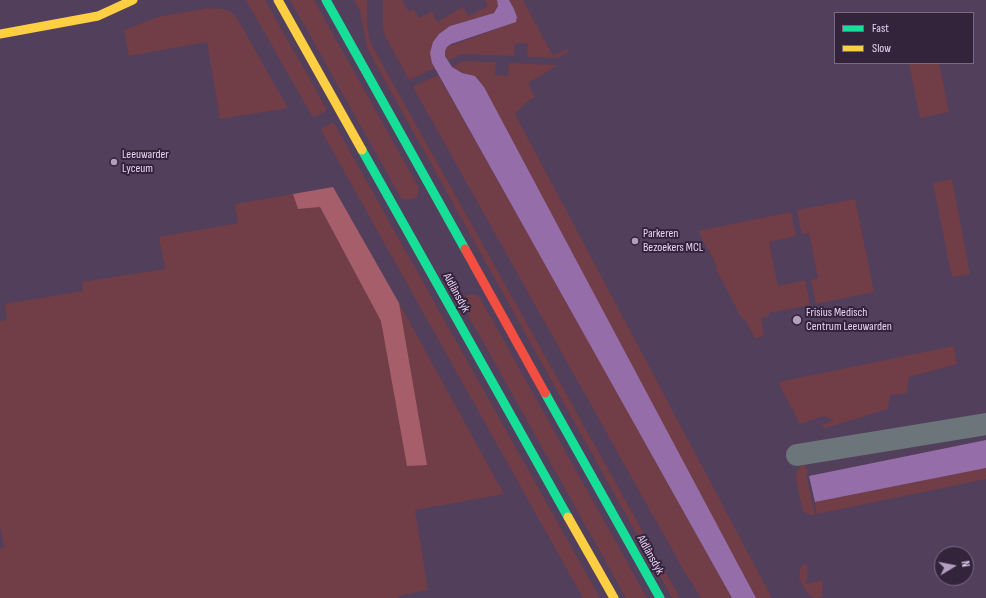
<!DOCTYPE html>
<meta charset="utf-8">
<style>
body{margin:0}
#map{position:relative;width:986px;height:598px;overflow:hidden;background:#523f5b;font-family:"Sofia Sans Condensed",sans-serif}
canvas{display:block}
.legend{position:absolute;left:834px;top:12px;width:140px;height:52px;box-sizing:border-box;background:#33233b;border:1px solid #7b6984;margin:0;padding:5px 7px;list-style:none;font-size:12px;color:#e7d2f2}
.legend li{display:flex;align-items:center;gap:8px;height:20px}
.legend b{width:20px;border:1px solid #7b6984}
.north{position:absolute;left:934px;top:546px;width:40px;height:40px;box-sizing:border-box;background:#33233b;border:1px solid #7b6984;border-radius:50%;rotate:80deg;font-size:11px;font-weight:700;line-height:16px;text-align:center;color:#e7d2f2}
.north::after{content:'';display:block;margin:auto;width:14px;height:18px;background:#b39fbd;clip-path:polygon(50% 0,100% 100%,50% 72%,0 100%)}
</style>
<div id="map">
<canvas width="986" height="598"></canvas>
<ul class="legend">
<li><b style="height:5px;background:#16e098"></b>Fast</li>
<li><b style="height:5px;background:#ffcf43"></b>Slow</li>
</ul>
<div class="north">N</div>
</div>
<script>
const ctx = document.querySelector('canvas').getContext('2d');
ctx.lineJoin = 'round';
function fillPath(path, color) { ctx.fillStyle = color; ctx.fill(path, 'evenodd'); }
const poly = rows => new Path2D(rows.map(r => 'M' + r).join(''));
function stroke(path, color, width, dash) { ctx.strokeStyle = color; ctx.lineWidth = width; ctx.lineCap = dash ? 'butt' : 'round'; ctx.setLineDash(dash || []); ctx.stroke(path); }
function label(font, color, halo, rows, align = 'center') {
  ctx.font = font + ' "Sofia Sans Condensed",sans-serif'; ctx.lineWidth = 4; ctx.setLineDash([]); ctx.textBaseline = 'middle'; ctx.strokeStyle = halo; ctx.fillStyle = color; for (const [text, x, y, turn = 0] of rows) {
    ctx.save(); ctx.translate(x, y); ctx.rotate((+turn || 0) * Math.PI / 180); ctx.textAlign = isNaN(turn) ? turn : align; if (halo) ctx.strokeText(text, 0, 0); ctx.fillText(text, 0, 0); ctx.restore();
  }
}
fillPath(poly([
 [246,0,265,0,326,108,326,111,315,117,312,116],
 [290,0,314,0,419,188,417,197,413,199,405,200,401,198],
 [354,0,367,0,367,24,370,42,680,598,672,598,375,63,367,47,360,11],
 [383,0,402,0,409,12,414,9,419,18,432,11,437,22,463,7,469,16,488,6,485,0,497,0,498,6,494,13,450,26,432,63,435,68,409,80,385,36,383,27],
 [509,0,523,0,553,56,567,49,569,52,557,58,527,57,528,44,515,43,514,56,462,54,448,61,445,56,445,51,447,47,516,22,517,17,514,9],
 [208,8,223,9,229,11,235,15,288,108,220,119,207,42,129,56,124,30,158,17],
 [463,61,496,62,495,75,508,76,509,63,558,65,528,83,535,97,528,101,515,114,772,598,756,598,475,76,462,73,452,67],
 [909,63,939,63,949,112,920,118],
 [438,75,575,317,732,598,701,598,684,571,413,87],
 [331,123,334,123,600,598,583,598,321,130,321,129],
 [952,179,970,274,952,277,933,183],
 [293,194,298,209,320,207,380,319,379,307,399,303,504,494,415,510,428,590,398,596,398,598,0,598,0,548,4,547,0,526,0,321,7,320,5,304,83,291,82,282,165,269,159,237,238,223,235,204],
 [855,199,874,292,816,304,811,280,818,278,809,233,802,235,797,210],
 [791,212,796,236,769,242,778,286,805,280,810,305,769,313,769,316,761,318,764,336,755,338,744,318,742,319,715,267,717,266,698,231],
 [470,294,477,295,480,298,647,598,626,598,463,306,464,298],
 [954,346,957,364,909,377,907,393,890,395,888,409,826,428,820,426,834,420,823,416,800,424,778,382],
 [804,464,809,473,806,474,815,515,809,515,803,511,796,479,797,471,800,467],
 [986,468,986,479,817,514,815,502],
 [808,564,807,581,805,582,806,584,823,580,822,597,815,598,808,594,799,578,800,569,803,565]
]), '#713d47');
fillPath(poly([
 [333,187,399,303,427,465,407,466,381,321,320,207,298,209,293,194]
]), '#a55e6a');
fillPath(poly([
 [497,0,509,0,514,9,517,17,516,22,451,44,447,47,445,51,445,56,452,67,462,73,475,76,484,87,756,598,732,598,432,63,430,53,433,42,439,34,450,26,494,13,498,6],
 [986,440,986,468,815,502,809,476]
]), '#946da9');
stroke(poly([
 [797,455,986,424]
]), '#6c757a', 22);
stroke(poly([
 [326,0,465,249],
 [362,150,568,517],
 [545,393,660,598]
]), '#16e098', 9);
stroke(poly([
 [278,0,362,150],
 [0,34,98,16,133,0],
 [568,517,614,598]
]), '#ffcf43', 9);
stroke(poly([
 [465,249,545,393]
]), '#f24e42', 9);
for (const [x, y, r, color] of [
 [114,162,4,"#b39fbd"],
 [635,241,4,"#b39fbd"],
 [797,320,5,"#b39fbd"]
]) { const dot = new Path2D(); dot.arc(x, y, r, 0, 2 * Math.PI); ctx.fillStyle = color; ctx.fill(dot); stroke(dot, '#33233b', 1.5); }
label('12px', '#e7d2f2', '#33233b', [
 ["Leeuwarder",122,155],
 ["Lyceum",122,169],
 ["Parkeren",643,234],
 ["Bezoekers MCL",643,248],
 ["Frisius Medisch",806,313],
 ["Centrum Leeuwarden",806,327]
], 'left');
label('12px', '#e7d2f2', '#33233b', [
 ["Aldlânsdyk",456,293,61],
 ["Aldlânsdyk",650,555,61]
]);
</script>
